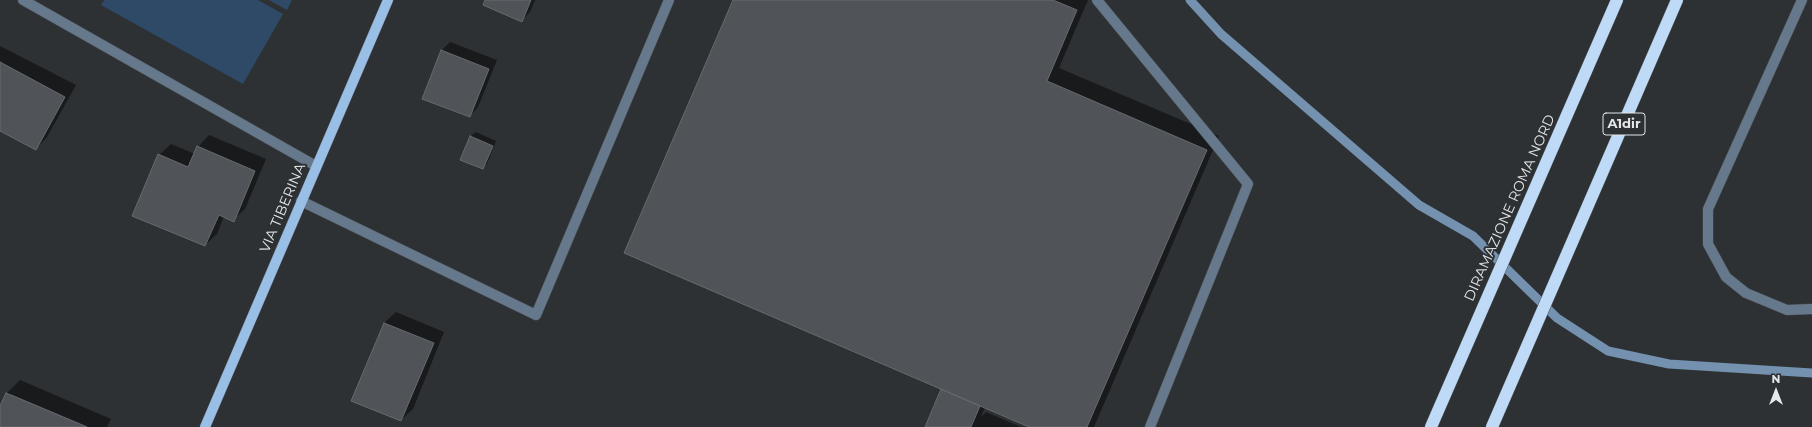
<!DOCTYPE html>
<style>
body{margin:0}
#map{position:relative;width:1812px;height:427px;overflow:hidden;background:#2d3134;font-family:Montserrat,sans-serif}
canvas{display:block}
.north{position:absolute;left:1756px;top:371px;width:40px;height:40px;-webkit-text-stroke:3px #2d3134;paint-order:stroke;rotate:0deg;font-size:11px;font-weight:700;line-height:16px;text-align:center;color:#e5e7e9}
.north::after{content:'';display:block;margin:auto;width:14px;height:18px;background:#e5e7e9;clip-path:polygon(50% 0,100% 100%,50% 72%,0 100%)}
</style>
<div id="map">
<canvas width="1812" height="427"></canvas>
<div class="north">N</div>
</div>
<script>
const ctx = document.querySelector('canvas').getContext('2d');
ctx.lineJoin = 'round';
function fillPath(path, color) { ctx.fillStyle = color; ctx.fill(path, 'evenodd'); }
const poly = rows => new Path2D(rows.map(r => 'M' + r).join(''));
function stroke(path, color, width, dash) { ctx.strokeStyle = color; ctx.lineWidth = width; ctx.lineCap = dash ? 'butt' : 'round'; ctx.setLineDash(dash || []); ctx.stroke(path); }
function label(font, color, halo, rows, align = 'center') {
  ctx.font = font + ' Montserrat,sans-serif'; ctx.lineWidth = 4; ctx.setLineDash([]); ctx.textBaseline = 'middle'; ctx.strokeStyle = halo; ctx.fillStyle = color; for (const [text, x, y, turn = 0] of rows) {
    ctx.save(); ctx.translate(x, y); ctx.rotate((+turn || 0) * Math.PI / 180); ctx.textAlign = isNaN(turn) ? turn : align; if (halo) ctx.strokeText(text, 0, 0); ctx.fillText(text, 0, 0); ctx.restore();
  }
}
fillPath(poly([
 [104,0,258,0,283,14,243,84,101,5],
 [269,0,292,0,287,10]
]), '#2e4a66');
fillPath(poly([
 [486,0,535,0,530,12,521,21],
 [734,0,1088,0,1059,68,1219,136,1094,427,1032,427,985,407,981,417,986,412,1021,427,926,427,942,390],
 [450,42,497,60,478,107,470,116,441,51],
 [0,46,76,85,47,137,36,149,0,130],
 [476,132,496,141,487,164,482,168,462,159,471,136],
 [209,135,266,159,245,209,233,220,224,216,217,234,205,245,159,155,171,144,195,154,198,147],
 [396,312,444,332,413,409,401,420,384,323],
 [20,380,111,419,107,427,89,427,11,394,11,396,84,427,0,427,0,409,7,393]
]), '#0007');
stroke(poly([
 [1190,0,1221,34,1419,205,1473,236,1557,318,1608,351,1669,364,1812,373]
]), '#7492b0', 9);
const building = poly([
 [485,0,531,0,522,22,483,5,485,0],
 [733,0,1053,0,1077,10,1047,81,1207,150,1087,427,1029,427,624,253,733,0],
 [441,50,489,69,470,117,422,99,441,50],
 [0,62,65,97,36,150,0,131,0,62],
 [470,136,493,146,483,169,460,160,470,136],
 [197,146,255,171,234,222,219,215,205,246,132,216,158,154,188,167,197,146],
 [384,323,434,343,401,421,351,401,384,323],
 [941,389,980,406,971,427,925,427,941,389],
 [6,393,87,427,0,427,0,406,6,393]
]);
fillPath(building, '#505458');
stroke(building, '#676a6f', 1);
const minor = poly([
 [23,0,316,166],
 [1097,0,1248,184,1150,427],
 [1802,0,1708,209,1708,244,1726,277,1746,293,1787,310,1812,309],
 [301,201,536,315,669,0]
]);
const major = poly([
 [205,427,388,0]
]);
const highway = poly([
 [1431,427,1617,0],
 [1492,427,1677,0]
]);
stroke(minor, '#4a4e51', 11);
stroke(major, '#4a4e51', 11);
stroke(highway, '#4a4e51', 13);
stroke(minor, '#66788b', 10);
stroke(major, '#99bfe6', 10);
stroke(highway, '#bedaf6', 12);
for (const [x, y, w] of [
 [1624,124,42]
]) { const box = new Path2D(); box.roundRect(x - w / 2, y - 11, w, 22, 3); ctx.fillStyle = '#2d3134'; ctx.fill(box); stroke(box, '#e5e7e9', 1); }
label('bold 13px', '#e5e7e9', null, [
 ["A1dir",1624,124]
]);
label('14px', '#e5e7e9', '#2d3134', [
 ["VIA TIBERINA",283,208,-67],
 ["DIRAMAZIONE ROMA NORD",1510,208,-66]
]);
</script>
